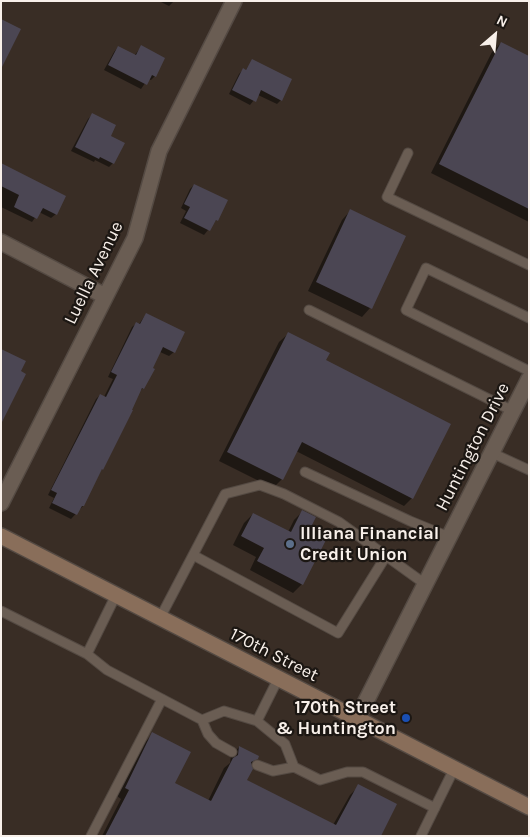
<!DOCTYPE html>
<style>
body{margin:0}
#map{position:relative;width:530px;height:837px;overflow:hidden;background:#392d25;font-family:Karla,sans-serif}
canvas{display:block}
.frame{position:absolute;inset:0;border:2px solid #f8f0ea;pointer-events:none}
.north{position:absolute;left:470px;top:10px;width:50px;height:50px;-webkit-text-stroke:4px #1c1713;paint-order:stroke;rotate:27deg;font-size:14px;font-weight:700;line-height:20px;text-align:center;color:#f8f0ea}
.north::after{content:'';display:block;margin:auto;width:18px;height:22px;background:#f8f0ea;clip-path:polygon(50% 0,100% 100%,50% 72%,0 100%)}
</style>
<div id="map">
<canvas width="530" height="837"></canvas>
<div class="frame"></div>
<div class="north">N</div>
</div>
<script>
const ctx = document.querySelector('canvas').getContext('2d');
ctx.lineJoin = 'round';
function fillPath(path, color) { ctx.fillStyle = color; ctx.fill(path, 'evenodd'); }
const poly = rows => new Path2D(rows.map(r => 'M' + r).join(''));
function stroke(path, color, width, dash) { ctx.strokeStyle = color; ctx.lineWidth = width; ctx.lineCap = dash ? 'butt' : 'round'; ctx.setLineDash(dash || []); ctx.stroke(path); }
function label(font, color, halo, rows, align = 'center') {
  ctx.font = font + ' Karla,sans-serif'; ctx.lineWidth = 4.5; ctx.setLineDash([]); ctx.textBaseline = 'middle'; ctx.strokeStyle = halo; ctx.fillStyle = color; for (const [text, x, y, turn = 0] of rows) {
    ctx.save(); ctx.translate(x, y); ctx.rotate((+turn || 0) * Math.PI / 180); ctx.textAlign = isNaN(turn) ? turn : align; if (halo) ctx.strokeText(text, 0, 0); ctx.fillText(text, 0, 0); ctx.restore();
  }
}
fillPath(poly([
 [159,1,174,1,169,6],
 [501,43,529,57,529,222,431,173,492,52],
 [118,47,134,56,141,47,155,76,151,80,148,79,141,89,104,70,114,52],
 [252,61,281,100,277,104,258,95,250,105,229,94,239,74,243,70,245,71],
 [92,115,109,136,113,163,109,167,95,160,94,162,71,151,88,119],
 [1,165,56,214,51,218,39,212,32,222,1,207],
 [194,185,216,220,204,235,180,223,186,211,181,208,190,189],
 [350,211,370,308,362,317,308,291,342,220],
 [146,314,174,352,169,356,160,352,143,388,138,393,131,411,83,506,71,519,49,508,54,498,48,495,96,399,100,395,104,397,113,379,108,377,132,327,137,323,139,324],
 [288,334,325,361,412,498,404,506,296,451,282,479,273,488,219,461,279,342],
 [302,512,308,532,302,584,293,593,250,570,256,557,233,545,244,523,253,514,288,532,294,520],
 [153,734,173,783,208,801,224,768,230,763,231,756,239,747,257,758,251,765,246,780,333,825,350,795,359,786,379,836,102,836,121,799,117,796,144,743]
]), '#0007');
fillPath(poly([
 [1,19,21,29,1,69],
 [501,42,529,56,529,209,439,164],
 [141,45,165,58,156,77,152,75,147,85,108,65,118,46,136,55],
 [252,59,292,79,282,101,261,90,256,102,232,90,243,68,246,70],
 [92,113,116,125,111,136,125,143,114,164,100,157,99,159,75,147],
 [1,163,66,196,57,215,43,208,37,219,14,207,19,195,1,186],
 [194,184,228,200,218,221,216,220,210,231,184,218,190,207,184,204],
 [350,209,406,236,372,309,316,282],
 [146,313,185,332,175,353,163,347,153,368,155,369,144,389,142,388,132,410,133,410,103,470,102,469,84,506,82,506,77,515,52,503,57,493,51,490,100,394,106,397,117,375,111,372,136,322,140,324],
 [288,332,330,353,326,360,451,424,413,499,302,442,283,480,227,452],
 [1,349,26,361,21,371,26,374,1,424],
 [302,510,316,517,309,531,326,540,303,585,257,561,264,548,241,536,253,513,291,532],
 [152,732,191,752,175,783,211,801,233,758,238,755,239,746,259,756,258,759,251,762,253,769,247,780,336,825,358,784,397,804,381,836,105,836,129,790,125,788]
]), '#4b4653');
const lane = poly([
 [408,153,387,197,529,265],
 [309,310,513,411],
 [529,318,426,268,406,310,529,371],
 [492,453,529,470],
 [305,472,410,521,449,537],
 [193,555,338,633,386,556],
 [1,611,87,654,107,670,202,720,224,711,257,721,285,744,294,767,320,780,347,772,363,772,435,808],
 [160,618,225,494,260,485,284,494,339,522,425,584],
 [87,654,116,595],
 [202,720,208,734,216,743,232,752],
 [257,721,278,679],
 [257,765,273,771,294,767],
 [91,836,162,699],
 [421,836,454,769]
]);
const street = poly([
 [1,242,105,296],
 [1,503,135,238,159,151,234,1],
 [357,719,529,379]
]);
const secondary = poly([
 [1,536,529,807]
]);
stroke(lane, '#544a43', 11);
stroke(street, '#544a43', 18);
stroke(secondary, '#544a43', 18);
stroke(lane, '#6a5d53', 9);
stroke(street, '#6a5d53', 15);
stroke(secondary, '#896e5a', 15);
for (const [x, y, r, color] of [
 [290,544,5,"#5c6f8a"],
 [406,718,5,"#1a4fb4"]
]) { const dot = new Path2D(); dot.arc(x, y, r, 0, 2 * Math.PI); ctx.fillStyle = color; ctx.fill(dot); stroke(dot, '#1c1713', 2); }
label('18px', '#f8f0ea', '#1c1713', [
 ["Luella Avenue",94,273,-64],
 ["Huntington Drive",473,447,-63],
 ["170th Street",274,655,27]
]);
label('bold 18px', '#f8f0ea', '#1c1713', [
 ["Illiana Financial",300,534],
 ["Credit Union",300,555],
 ["170th Street",396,708,"right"],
 ["& Huntington",396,729,"right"]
], 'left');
</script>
